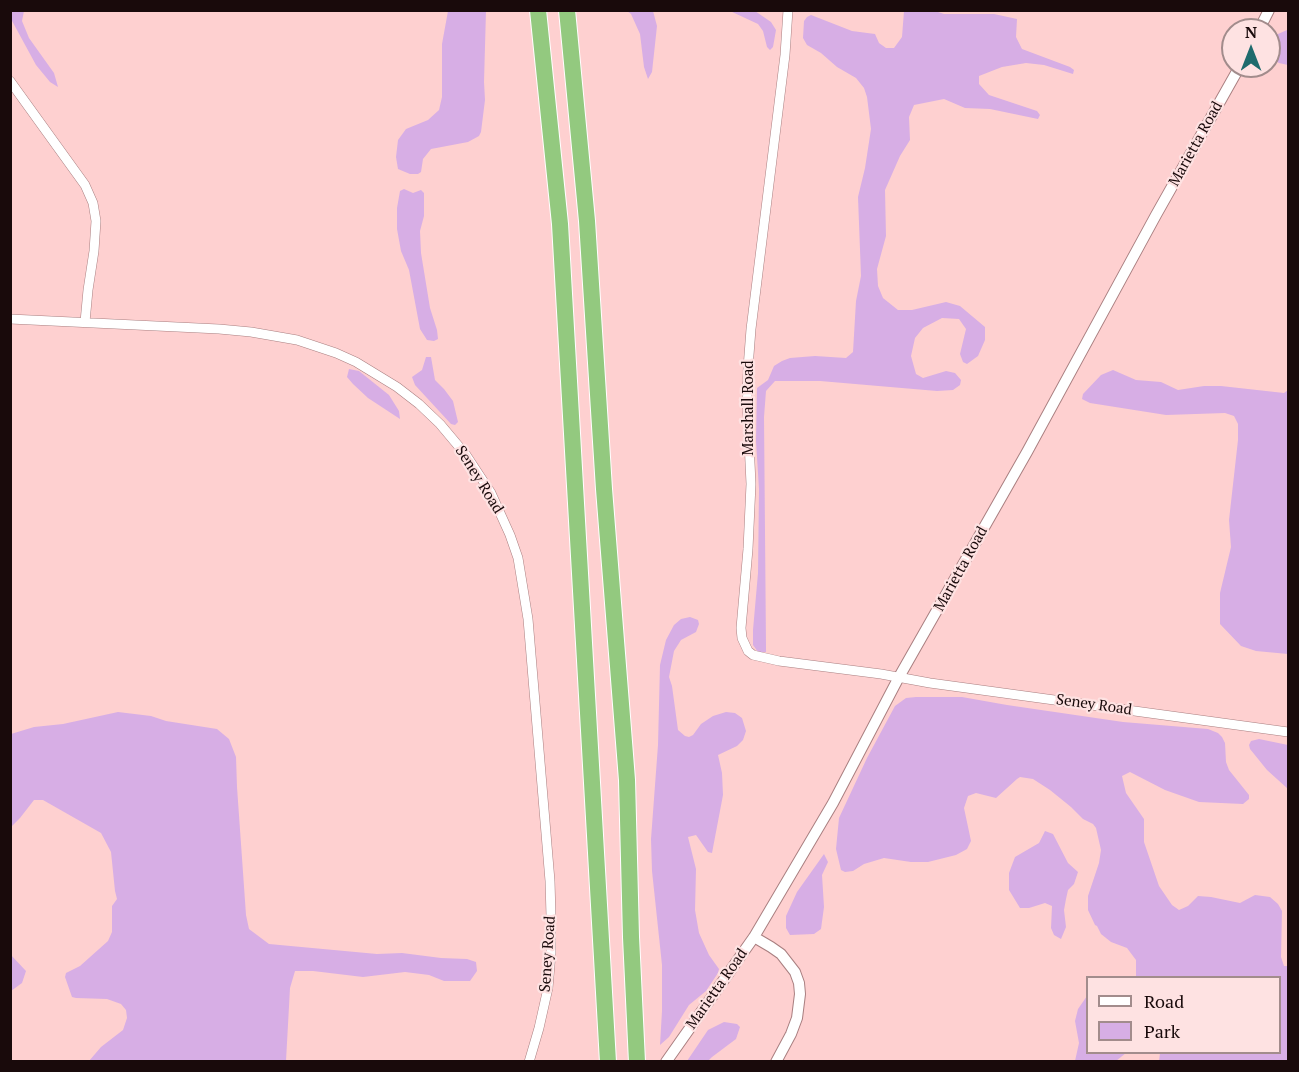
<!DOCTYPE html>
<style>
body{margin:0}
#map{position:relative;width:1299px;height:1072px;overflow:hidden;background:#fed0d0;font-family:"PT Serif",serif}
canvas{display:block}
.frame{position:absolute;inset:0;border:12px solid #190a0b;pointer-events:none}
.legend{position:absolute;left:1086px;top:976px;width:195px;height:78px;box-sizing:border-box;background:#fee2e2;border:2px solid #a28c8c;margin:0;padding:8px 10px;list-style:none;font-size:18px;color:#190a0b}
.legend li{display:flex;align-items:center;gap:12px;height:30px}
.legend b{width:30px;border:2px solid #a28c8c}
.north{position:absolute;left:1221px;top:18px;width:60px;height:60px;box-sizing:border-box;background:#fee2e2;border:2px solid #a28c8c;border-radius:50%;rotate:0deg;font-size:16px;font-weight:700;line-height:24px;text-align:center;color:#190a0b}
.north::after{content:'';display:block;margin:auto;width:21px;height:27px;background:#1f6b6d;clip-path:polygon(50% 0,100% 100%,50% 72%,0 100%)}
</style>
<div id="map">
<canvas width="1299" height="1072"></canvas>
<div class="frame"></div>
<ul class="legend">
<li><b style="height:8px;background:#fff"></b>Road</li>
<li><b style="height:16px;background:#d7aee5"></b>Park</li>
</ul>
<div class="north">N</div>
</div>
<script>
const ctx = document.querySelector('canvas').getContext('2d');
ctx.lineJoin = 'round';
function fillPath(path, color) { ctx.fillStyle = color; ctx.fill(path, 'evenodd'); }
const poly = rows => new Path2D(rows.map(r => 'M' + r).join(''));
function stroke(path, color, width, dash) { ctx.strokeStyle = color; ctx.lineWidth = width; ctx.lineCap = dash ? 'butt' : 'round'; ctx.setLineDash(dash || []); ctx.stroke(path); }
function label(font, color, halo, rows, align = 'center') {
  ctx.font = font + ' "PT Serif",serif'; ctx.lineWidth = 4.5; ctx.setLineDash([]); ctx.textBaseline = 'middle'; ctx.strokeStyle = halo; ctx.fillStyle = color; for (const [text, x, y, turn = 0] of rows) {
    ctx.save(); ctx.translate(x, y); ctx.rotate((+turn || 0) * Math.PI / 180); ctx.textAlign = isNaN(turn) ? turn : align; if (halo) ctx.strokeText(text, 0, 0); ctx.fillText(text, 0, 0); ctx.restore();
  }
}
fillPath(poly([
 [10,11,24,11,22,21,29,38,54,73,58,87,50,82,36,65,11,19],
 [448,11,486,11,484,82,485,100,481,132,479,136,468,142,431,149,423,159,421,172,418,174,410,174,398,169,396,157,398,140,406,129,428,120,439,110,442,97,442,44],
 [627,11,653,11,657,26,652,72,648,79,644,67,640,34,631,14],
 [730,11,755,11,771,22,776,30,773,47,770,50,767,47,763,31,758,24],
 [904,11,935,11,944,14,994,14,1017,19,1016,37,1022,49,1070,67,1074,70,1073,74,1044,65,1026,63,1002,67,979,76,979,84,989,95,1037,111,1040,115,1038,119,990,109,965,108,944,99,914,105,909,117,910,140,900,156,885,190,886,236,877,269,878,286,883,298,898,310,912,310,946,302,960,306,985,327,985,340,978,356,967,364,963,362,960,354,966,329,959,319,942,318,923,328,915,338,911,356,916,374,923,378,946,371,955,373,961,380,960,385,953,390,937,391,820,381,775,381,766,391,764,417,766,647,766,652,758,652,753,645,753,630,758,573,759,489,756,441,757,388,768,380,774,366,782,361,790,358,815,356,846,358,853,352,856,301,861,276,858,197,865,168,871,129,867,97,864,88,856,78,837,67,821,53,807,45,803,38,804,21,807,17,811,15,852,31,875,34,879,43,886,48,894,48,902,37],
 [1287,30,1288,31,1288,65,1279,63,1269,57,1269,38],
 [404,189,413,193,421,190,424,193,424,216,420,231,421,253,430,308,437,330,438,339,434,341,427,340,420,329,409,270,401,251,397,229,397,208,400,191],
 [426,357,431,357,435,380,444,389,453,401,458,422,455,425,451,424,415,385,412,377,422,370],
 [349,369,359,371,389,395,399,411,400,419,368,398,353,384,347,377],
 [1113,370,1136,380,1161,382,1178,390,1204,386,1221,386,1284,393,1288,390,1288,654,1256,651,1241,646,1220,624,1220,593,1231,547,1229,520,1238,440,1238,424,1234,416,1225,413,1166,415,1090,403,1082,399,1083,394,1101,375],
 [690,617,698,620,699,624,696,632,681,640,674,651,669,677,672,686,678,730,685,736,689,737,693,735,701,724,713,716,726,712,735,713,742,718,746,731,743,740,737,746,718,755,722,773,723,795,712,853,708,852,696,835,688,837,696,869,695,910,699,933,709,955,719,969,718,973,706,991,689,1005,669,1037,660,1045,662,1011,662,965,652,871,651,839,658,745,660,665,666,640,674,625,681,619],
 [916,697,962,697,1007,705,1123,722,1208,729,1218,733,1222,737,1225,743,1226,762,1229,770,1249,795,1249,799,1243,804,1199,802,1165,790,1130,772,1122,776,1126,793,1144,819,1144,842,1159,886,1172,905,1179,910,1188,906,1198,896,1211,897,1240,903,1255,895,1270,897,1278,904,1282,911,1281,957,1284,966,1288,966,1288,1061,1159,1061,1160,1053,1280,1052,1280,978,1136,977,1136,960,1127,948,1111,942,1101,934,1097,926,1095,925,1088,910,1088,896,1099,863,1101,850,1096,828,1093,824,1083,819,1071,807,1050,790,1033,779,1020,777,1017,779,996,798,976,793,968,796,964,808,971,841,967,849,956,855,928,862,911,862,884,858,864,864,853,871,845,872,841,870,836,849,839,818,867,758,895,706,906,698],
 [118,712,151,716,166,721,217,729,229,739,236,757,237,787,246,915,249,929,269,944,377,954,402,953,441,958,467,959,476,962,477,971,470,981,444,981,429,975,405,972,363,977,313,971,295,971,290,988,286,1061,89,1061,101,1047,123,1030,127,1018,126,1010,121,1004,107,999,76,998,72,997,65,977,66,973,80,966,108,941,112,932,112,906,117,899,115,891,111,852,101,833,43,800,34,800,20,818,11,827,11,734,34,727,63,724],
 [1259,739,1288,745,1288,789,1267,770,1250,749,1249,745,1251,741],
 [1045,831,1053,834,1068,863,1078,872,1074,884,1068,890,1066,899,1064,910,1066,927,1061,939,1054,935,1051,928,1052,906,1045,903,1029,908,1020,908,1009,890,1009,873,1015,857,1039,843],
 [824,854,828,862,822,875,824,907,821,929,814,934,790,935,786,928,786,916,797,892],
 [10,954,26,971,22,983,11,991],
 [1087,996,1088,1052,1126,1053,1116,1061,1075,1061,1079,1043,1075,1021,1078,1009],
 [724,1022,737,1024,740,1027,736,1039,712,1057,708,1061,687,1061,708,1030]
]), '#d7aee5');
const minor = poly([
 [788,10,785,55,751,329,748,368,747,399,751,484,748,549,741,628,742,638,748,651,753,655,779,661,881,674,930,683,1288,732],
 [10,81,85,185,93,203,96,221,94,251,88,290,85,322],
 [10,319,219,329,251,332,297,340,336,353,356,362,397,387,419,404,440,424,466,455,491,493,510,535,518,558,528,619,550,881,551,916,551,953,548,988,539,1028,529,1062]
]);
const tertiary = poly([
 [1259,30,1269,10],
 [754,937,771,947,781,954,795,972,799,983,800,994,797,1018,791,1034,776,1062],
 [666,1062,754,937,833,803,899,677,1027,452,1156,215,1240,66]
]);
const motorway = poly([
 [538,10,560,224,608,1062],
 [567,10,587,221,604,489,627,780,631,937,637,1062]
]);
stroke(minor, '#a97f80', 10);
stroke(tertiary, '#a97f80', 12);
stroke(motorway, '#fff', 18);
stroke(minor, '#fff', 9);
stroke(tertiary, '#fff', 10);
stroke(motorway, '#93c97f', 16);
label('15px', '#190a0b', '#fee2e2', [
 ["Marietta Road",1196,144,-61],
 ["Marshall Road",749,408,-90],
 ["Seney Road",479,480,58],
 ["Marietta Road",961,569,-61],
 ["Seney Road",1094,705,8],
 ["Seney Road",548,954,-86],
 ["Marietta Road",717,989,-55]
]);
</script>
